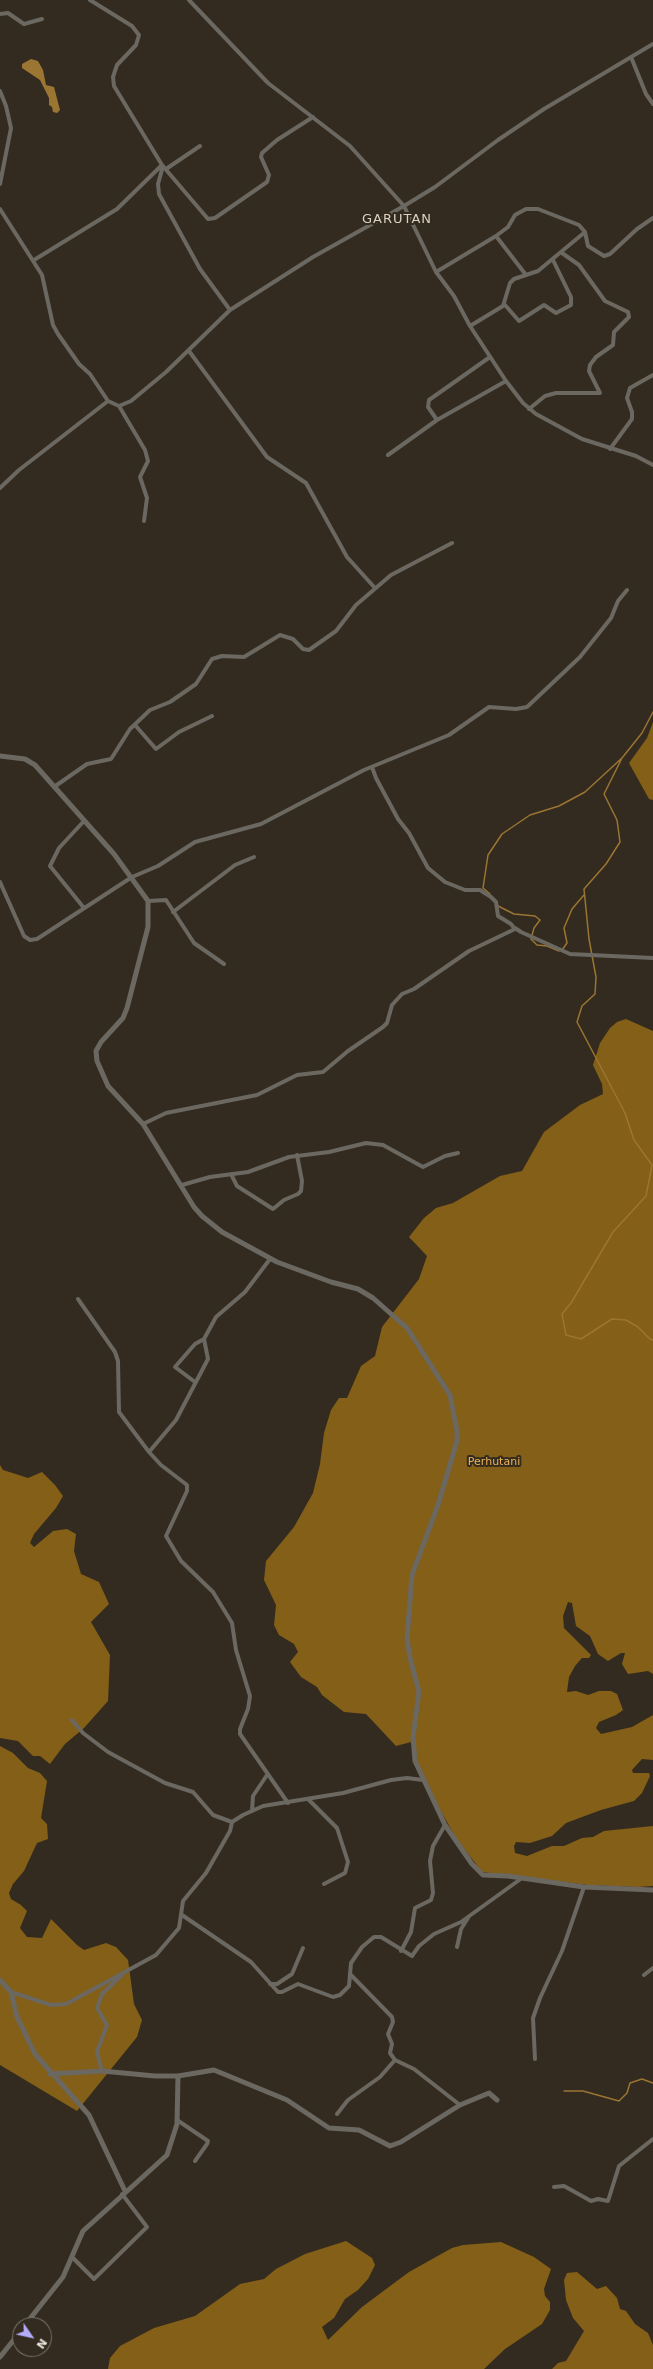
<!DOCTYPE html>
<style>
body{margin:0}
#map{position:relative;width:653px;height:2369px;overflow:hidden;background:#332b1f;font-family:"DejaVu Sans",sans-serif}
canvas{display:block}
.north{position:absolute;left:12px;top:2317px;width:40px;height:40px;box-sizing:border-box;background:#332b1f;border:1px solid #7d776c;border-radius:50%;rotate:124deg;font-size:11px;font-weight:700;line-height:16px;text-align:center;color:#ede8e0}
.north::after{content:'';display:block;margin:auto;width:14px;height:18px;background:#b4acf9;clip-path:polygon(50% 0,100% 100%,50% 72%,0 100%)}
</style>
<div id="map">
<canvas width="653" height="2369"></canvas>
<div class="north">N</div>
</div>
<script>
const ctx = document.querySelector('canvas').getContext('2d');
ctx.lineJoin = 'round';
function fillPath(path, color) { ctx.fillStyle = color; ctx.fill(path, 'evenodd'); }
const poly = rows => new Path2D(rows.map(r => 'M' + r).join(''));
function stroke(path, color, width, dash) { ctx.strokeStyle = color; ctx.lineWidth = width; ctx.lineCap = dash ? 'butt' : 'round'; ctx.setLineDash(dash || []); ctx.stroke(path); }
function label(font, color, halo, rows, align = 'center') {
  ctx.font = font + ' "DejaVu Sans",sans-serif'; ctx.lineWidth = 4; ctx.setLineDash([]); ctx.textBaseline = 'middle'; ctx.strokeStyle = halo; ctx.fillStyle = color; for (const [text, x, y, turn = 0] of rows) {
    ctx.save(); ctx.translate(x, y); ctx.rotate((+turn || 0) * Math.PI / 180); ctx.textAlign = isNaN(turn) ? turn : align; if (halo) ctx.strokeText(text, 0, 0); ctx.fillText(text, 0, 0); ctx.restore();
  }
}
fillPath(poly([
 [653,722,653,800,649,799,629,763,647,738],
 [626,1019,653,1031,653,1674,648,1671,628,1674,622,1664,625,1653,621,1653,608,1661,598,1654,590,1636,576,1626,572,1603,568,1602,563,1616,564,1628,591,1655,589,1658,582,1658,575,1666,569,1677,567,1692,576,1691,588,1695,599,1691,611,1691,617,1694,623,1710,616,1715,599,1722,596,1728,601,1734,632,1727,653,1715,653,1760,642,1759,632,1770,633,1773,649,1773,650,1776,642,1793,634,1801,601,1810,566,1823,552,1836,530,1843,516,1842,514,1846,515,1853,527,1856,552,1846,564,1846,582,1838,593,1837,604,1831,653,1826,653,1886,638,1887,588,1885,482,1872,456,1838,434,1799,417,1762,415,1741,396,1746,366,1714,344,1712,322,1695,317,1687,301,1677,290,1662,298,1652,294,1644,279,1635,274,1625,276,1605,264,1580,266,1561,294,1527,313,1493,320,1464,324,1433,331,1410,339,1398,347,1398,361,1366,375,1356,382,1327,419,1279,427,1256,409,1237,424,1218,436,1208,453,1203,500,1176,522,1171,544,1132,580,1105,603,1094,602,1084,593,1065,600,1043,610,1028,617,1022],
 [0,1465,3,1470,28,1478,42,1472,55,1485,63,1496,56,1508,34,1534,30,1543,34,1547,53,1531,67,1529,76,1534,74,1551,81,1574,99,1582,109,1604,91,1622,110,1655,108,1701,84,1728,65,1744,50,1764,40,1756,33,1756,18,1741,0,1738],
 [0,1746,13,1753,28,1768,40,1773,47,1781,41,1818,47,1824,48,1839,37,1843,24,1871,13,1884,9,1893,11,1899,21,1905,27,1911,20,1928,27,1937,42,1938,51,1919,77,1945,84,1950,106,1943,116,1947,128,1960,134,2004,142,2020,137,2037,77,2111,0,2065],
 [346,2241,372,2258,375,2265,368,2279,358,2290,345,2299,334,2318,322,2327,328,2340,362,2307,409,2272,452,2248,463,2245,501,2242,534,2257,551,2269,544,2289,545,2296,550,2302,550,2310,542,2324,505,2349,484,2369,108,2369,110,2358,120,2346,154,2328,195,2316,240,2284,264,2279,276,2269,305,2254],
 [577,2272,597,2289,606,2286,617,2298,620,2309,626,2311,635,2324,648,2333,653,2345,653,2369,552,2369,558,2363,566,2361,584,2331,573,2318,566,2300,564,2280,567,2273]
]), '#845f17');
fillPath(poly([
 [31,59,38,61,43,70,46,85,54,87,60,110,57,113,53,112,52,107,49,105,49,98,40,80,22,68,22,64]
]), '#9b7532');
stroke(poly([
 [622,758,604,794,617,820,620,842,606,864,584,889,589,939,596,977,595,994,582,1006,577,1022,625,1113,634,1140,652,1165,646,1196,613,1232,571,1303,562,1314,566,1335,581,1339,612,1319,626,1320,638,1327,650,1339,653,1340],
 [490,894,483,888,488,855,502,834,530,815,559,806,585,792,622,758,642,733,653,712],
 [498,906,514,914,535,916,540,920,534,928,531,939,537,945,547,946,559,951],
 [562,950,567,943,564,928,572,909,584,895],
 [564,2091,583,2091,619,2101,627,2093,630,2083,642,2079,653,2083]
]), '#9b7532', 1.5);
stroke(poly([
 [90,0,132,26,139,35,136,45,117,65,113,77,114,86,162,165,208,219,215,218,267,182,269,175,261,157,262,153,277,140,313,117],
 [189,0,268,83,350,146,404,206,435,187,498,140,544,109,653,44],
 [0,14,8,13,24,24,42,19],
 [631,57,646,94,653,104],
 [0,91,6,106,11,128,0,184],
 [163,166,158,184,159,194,200,269,230,310],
 [166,169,200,146],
 [0,209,42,275,53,325,58,334,79,364,90,374,108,401,119,406,131,401,166,372,230,310,313,257,404,206,436,272,454,296,470,326,506,381,523,403,536,414,582,439,636,456,653,465],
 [496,236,508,227,515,215,526,209,538,209,579,225,585,232,588,246,604,256,610,254,637,229,653,218],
 [34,260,117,209,162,165],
 [436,272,496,236,526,275],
 [505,305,519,321,544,305,556,313,571,305,571,297,553,260],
 [470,326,503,306,510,283,514,279,538,271,585,232],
 [189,351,267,457,306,483,347,557,375,588],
 [119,406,145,450,148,461,140,477,147,498,144,521],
 [529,409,545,396,556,393,600,393,589,371,590,365,596,357,613,345,614,332,629,317,628,312,605,301,579,265,562,253],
 [437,420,428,407,429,400,490,357],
 [610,449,632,419,632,412,627,398,630,388,653,375],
 [388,455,437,420,506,381],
 [0,488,19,470,108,401],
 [135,725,156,749,179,732,212,716],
 [54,787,87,764,111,759,130,729,150,710,170,702,196,684,212,659,222,656,244,657,280,635,293,639,303,649,309,650,336,631,356,605,391,575,452,543],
 [84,821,59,848,50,866,84,908],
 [0,882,24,936,30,940,37,939,132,877,158,866,195,842,261,824,364,770,449,735,489,707,516,709,527,707,580,657,611,618,618,601,627,590],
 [148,901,166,900,194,943,224,964],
 [173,912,235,865,254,857],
 [515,928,521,932,570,954,653,958],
 [143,1124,166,1113,257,1095,297,1075,323,1072,348,1051,383,1027,387,1023,392,1005,402,994,414,989,469,951,515,929,511,924,498,916,496,902,491,897,480,890,465,890,445,882,428,868,409,833,398,819,376,778,372,767],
 [231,1174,237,1186,273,1209,284,1200,298,1194,301,1191,302,1181,297,1155],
 [182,1185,210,1177,248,1172,289,1157,329,1152,366,1143,383,1145,423,1167,445,1156,458,1153],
 [270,1259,245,1292,216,1317,204,1339,208,1359,176,1420,149,1452,161,1465,187,1485,187,1491,166,1536,181,1561,213,1592,232,1623,236,1650,250,1696,248,1709,240,1729,240,1734,288,1803],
 [78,1299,115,1352,118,1361,119,1412,149,1452],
 [195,1382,175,1367,195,1344,204,1339],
 [72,1720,83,1733,108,1752,165,1783,193,1792,213,1815,232,1822],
 [308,1799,337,1828,348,1862,345,1873,324,1884],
 [252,1811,253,1796,267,1775],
 [182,1915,251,1962,278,1992,282,1992,298,1984,333,1997,340,1995,349,1986,351,1963,362,1947,374,1937,381,1937,412,1956,419,1946,434,1934,461,1922,522,1878],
 [457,1947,461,1929,468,1918],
 [401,1951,411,1932,415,1908,431,1900,433,1893,430,1861,433,1846,445,1825],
 [350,1974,392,2017,393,2022,388,2034,392,2044,390,2053,395,2060,414,2069,460,2105],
 [644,1975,653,1968],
 [270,1984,277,1984,292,1974,303,1948],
 [11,1992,51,2005,66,2004,156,1955,179,1928,183,1901,206,1873,230,1831,232,1822,243,1815,263,1806,343,1793,391,1780,407,1778,423,1780],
 [535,2059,533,2018,540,1998,562,1951,584,1887],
 [102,2071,97,2052,107,2025,97,2008,102,1994,122,1975],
 [337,2114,348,2100,380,2077,395,2060],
 [177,2120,208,2141,207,2144,195,2161],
 [554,2187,564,2186,591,2201,598,2199,608,2201,619,2166,653,2139],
 [72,2257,94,2279,147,2227,122,2194]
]), '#6b6761', 4);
stroke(poly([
 [0,756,25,759,35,765,114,854,148,901,148,927,127,1008,123,1018,101,1042,96,1051,97,1061,108,1086,143,1124,194,1207,202,1216,222,1232,277,1262,331,1282,358,1289,373,1298,407,1328,450,1395,457,1431,457,1441,438,1505,412,1575,407,1639,410,1658,419,1692,413,1737,415,1761,445,1825,472,1864,483,1875,508,1876,584,1887,653,1890],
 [0,1980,11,1992,17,2017,35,2054,89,2115,125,2191],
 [50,2074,102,2071,155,2076,178,2076],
 [25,2325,63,2277,83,2231,167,2155,177,2124,178,2076,214,2070,287,2100,329,2128,359,2130,390,2146,401,2142,460,2105,489,2093,497,2100],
 [0,2357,20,2332]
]), '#6b6761', 5);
label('11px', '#ebb457', '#332b1f', [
 ["Perhutani",494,1462]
]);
ctx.letterSpacing = '1px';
label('13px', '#dbd1c1', '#332b1f', [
 ["GARUTAN",397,220]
]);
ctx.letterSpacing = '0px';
</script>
